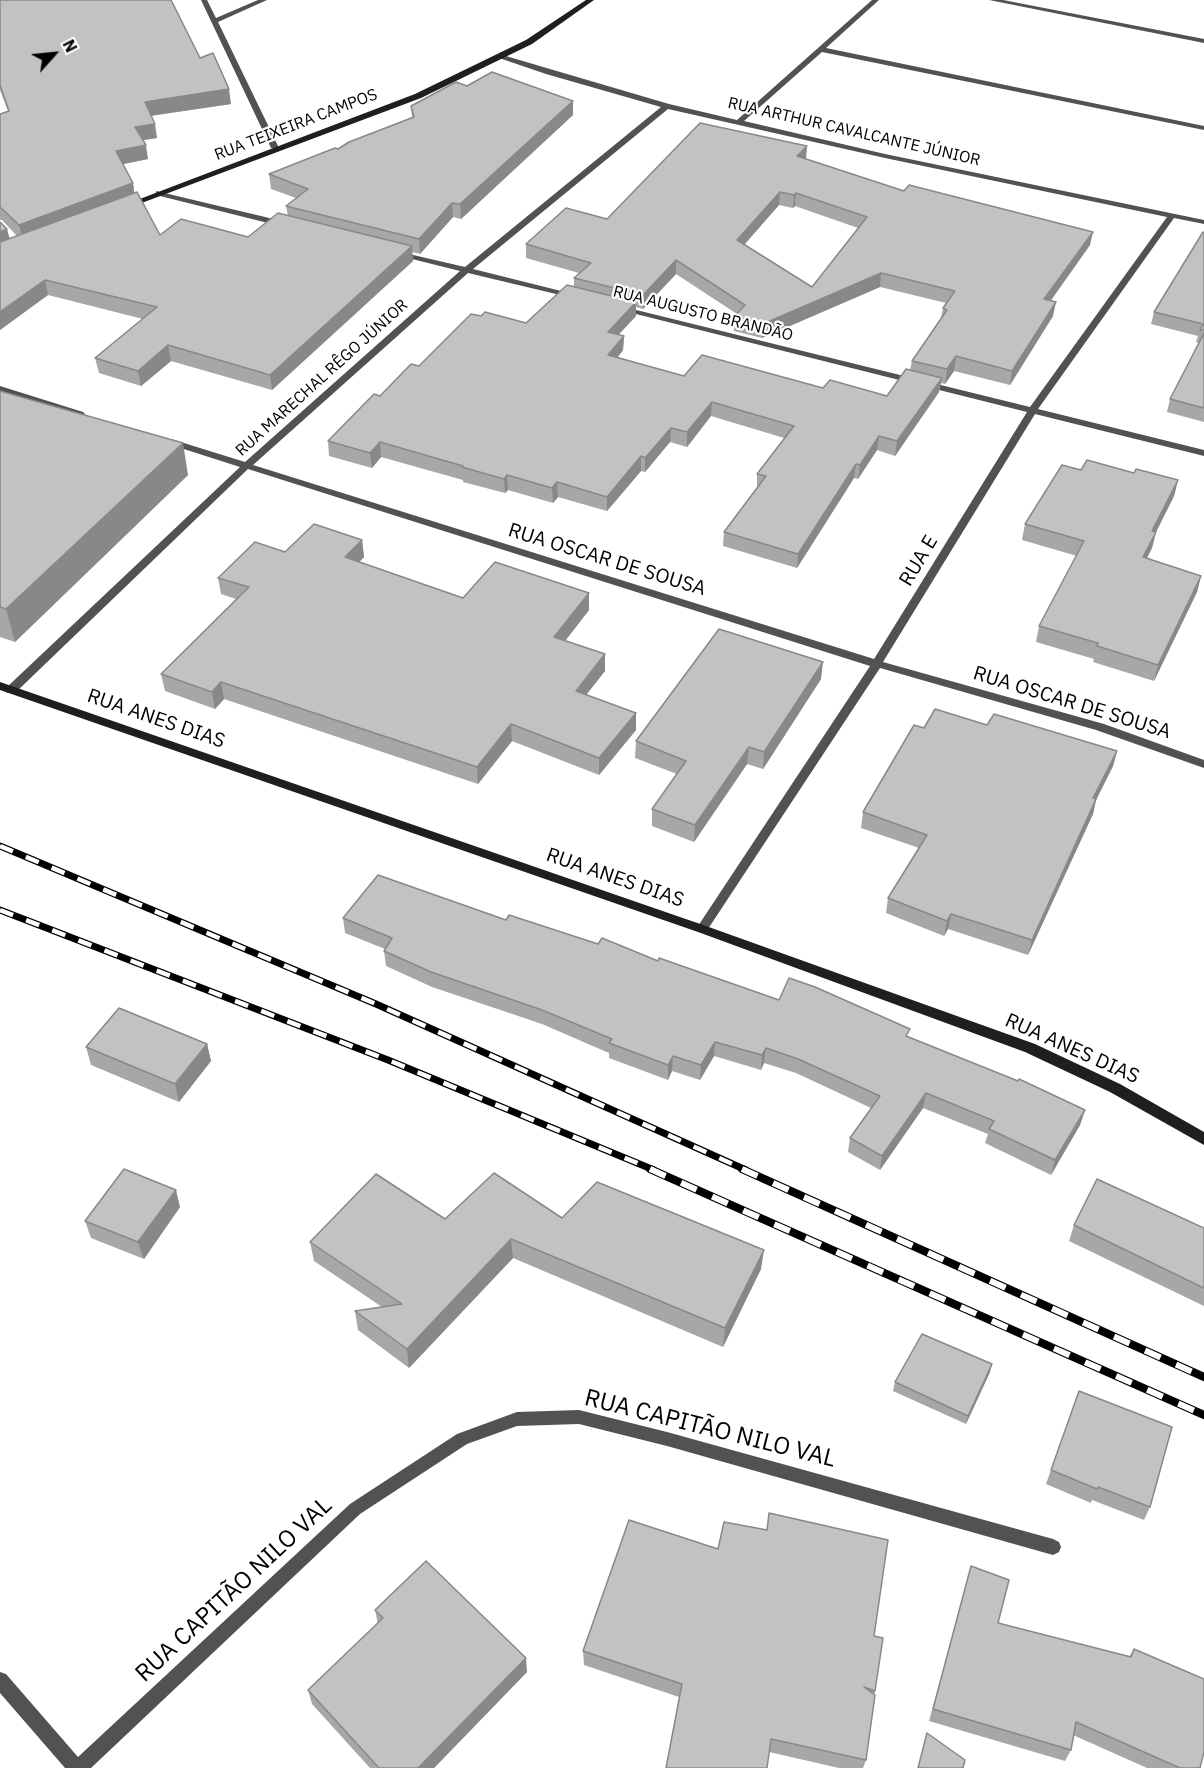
<!DOCTYPE html>
<meta charset="utf-8">
<style>
body{margin:0}
#map{position:relative;width:1204px;height:1768px;overflow:hidden;background:#fff;font-family:"IBM Plex Sans",sans-serif}
canvas{display:block}
.north{position:absolute;left:24px;top:24px;width:60px;height:60px;-webkit-text-stroke:4px #fff;paint-order:stroke;rotate:63deg;font-size:16px;font-weight:700;line-height:24px;text-align:center;color:#000}
.north::after{content:'';display:block;margin:auto;width:21px;height:27px;background:#000;clip-path:polygon(50% 0,100% 100%,50% 72%,0 100%)}
</style>
<div id="map">
<canvas width="1204" height="1768"></canvas>
<div class="north">N</div>
</div>
<script>
const ctx = document.querySelector('canvas').getContext('2d');
ctx.lineJoin = 'round';
const poly = rows => new Path2D(rows.map(r => 'M' + r).join(''));
function fillPath(path, color) { ctx.fillStyle = color; ctx.fill(path, 'evenodd'); }
function stroke(path, color, width, dash) { ctx.strokeStyle = color; ctx.lineWidth = width; ctx.lineCap = dash ? 'butt' : 'round'; ctx.setLineDash(dash || []); ctx.stroke(path); }
function label(font, color, halo, rows, align = 'center') {
  ctx.font = font + ' "IBM Plex Sans",sans-serif'; ctx.lineWidth = 4.5; ctx.setLineDash([]); ctx.textBaseline = 'middle'; ctx.strokeStyle = halo; ctx.fillStyle = color; for (const [text, x, y, turn = 0] of rows) {
    ctx.save(); ctx.translate(x, y); ctx.rotate((+turn || 0) * Math.PI / 180); ctx.textAlign = isNaN(turn) ? turn : align; if (halo) ctx.strokeText(text, 0, 0); ctx.fillText(text, 0, 0); ctx.restore();
  }
}
fillPath(poly([
 [201,0,207,0,216,18,258,0,267,0,218,22,279,148,278,150,271,148,201,0],
 [872,0,879,0,826,48,1204,126,1204,130,822,52,744,121,885,154,1204,220,1204,224,1174,218,1038,409,1204,450,1204,456,1035,414,883,662,1104,724,1204,760,1204,768,1096,730,880,668,706,932,698,932,696,929,698,926,870,666,248,469,15,693,7,693,6,690,7,687,240,467,165,443,165,439,171,439,245,462,460,271,396,255,396,251,465,267,661,107,546,74,499,58,499,54,669,104,737,120,872,0],
 [668,109,885,158,1167,217,1030,407,620,306,616,309,1027,412,874,659,253,465,468,273,577,299,577,295,473,269,668,109],
 [989,0,1003,0,1204,39,1204,43,989,0],
 [156,191,286,222,287,224,280,226,156,195,156,191],
 [0,386,83,412,85,414,80,417,77,416,0,392,0,386],
 [579,1410,667,1432,1053,1539,1059,1542,1061,1547,1059,1552,1053,1555,667,1446,579,1424,517,1426,467,1444,360,1514,91,1768,65,1768,0,1693,0,1672,6,1674,78,1757,350,1504,457,1434,517,1412,579,1410]
]), '#525252');
fillPath(poly([
 [586,0,594,0,532,44,421,98,131,207,124,205,415,94,526,40,586,0],
 [0,682,706,926,1035,1044,1120,1084,1204,1132,1204,1145,1110,1092,1025,1052,698,932,0,690,0,682]
]), '#1f1f1f');
const railFar1 = poly([
 [0,846,376,1004,746,1170],
 [0,910,388,1060,654,1170]
]);
const rail = poly([
 [650,1169,1204,1415],
 [742,1169,1204,1377]
]);
stroke(railFar1, '#000', 7);
stroke(rail, '#000', 8);
stroke(railFar1, '#fff', 4.5, [14]);
stroke(rail, '#fff', 6, [17]);
fillPath(poly([
 [0,0,200,58,231,104,151,116,157,138,143,140,148,159,123,164,133,183,134,193,160,235,248,237,288,216,286,206,296,198,271,189,269,174,338,149,412,117,411,106,467,86,573,115,461,219,453,217,420,254,412,252,413,261,272,390,171,361,141,386,99,373,95,358,143,319,48,295,0,330,0,222,10,238,17,236,2,220,0,220,0,114,8,111,0,90],
 [806,159,904,191,1090,245,1051,300,1053,316,1010,385,954,371,945,384,941,383,939,392,895,456,877,450,858,479,854,478,797,568,723,546,724,532,757,488,757,474,784,438,711,416,687,447,670,442,645,472,641,471,607,511,558,497,553,503,508,490,505,493,463,482,463,480,381,457,372,468,329,456,328,441,380,396,419,366,481,316,526,323,574,287,574,278,579,273,526,258,526,244],
 [779,205,793,208,795,206,858,228,812,287,744,245],
 [676,274,737,314,734,317,734,331,762,338,880,287,946,303,943,308,941,318,912,361,910,370,887,396,823,388,684,376,618,357,623,350,624,336,618,335,636,316,636,307,643,309],
 [1204,233,1204,422,1167,412,1170,399,1199,343,1196,342,1198,336,1151,324,1154,312],
 [0,391,188,475,15,642,0,637],
 [1081,470,1134,473,1178,480,1174,496,1156,532,1152,548,1147,558,1201,576,1197,592,1154,681,1093,662,1094,659,1036,642,1039,626,1077,556,1022,540,1025,524],
 [362,540,364,557,359,562,463,598,589,593,589,610,565,641,605,671,586,694,636,730,599,775,512,741,478,784,224,699,215,709,165,691,161,674,236,599,221,594,218,578,285,552],
 [821,679,763,769,747,764,694,842,652,826,652,809,677,774,635,758,636,741],
 [987,725,1117,751,1113,766,1096,800,1093,814,1028,955,948,929,944,936,886,913,888,898,919,848,861,828,863,812],
 [343,918,506,920,658,961,779,1000,909,1037,1085,1110,1080,1125,1051,1175,985,1143,988,1134,923,1108,880,1170,848,1152,850,1138,871,1108,796,1073,764,1063,761,1070,714,1056,700,1080,672,1071,668,1080,609,1058,609,1053,542,1024,432,987,386,966,384,951,385,949,345,933],
 [207,1044,211,1061,179,1102,91,1065,86,1047],
 [180,1207,144,1259,91,1238,85,1221],
 [562,1218,761,1269,723,1347,513,1258,409,1368,358,1330,355,1311,382,1307,314,1261,310,1242,445,1219],
 [1074,1225,1204,1228,1204,1306,1069,1241],
 [990,1372,966,1424,893,1391,895,1382],
 [1079,1391,1150,1507,1144,1520,1092,1500,1091,1503,1046,1484],
 [971,1566,998,1623,1129,1657,1134,1649,1200,1768,1147,1768,1073,1735,1071,1750,1065,1761,929,1721],
 [375,1610,527,1672,434,1768,370,1768,312,1704,308,1690,378,1624],
 [874,1636,875,1691,866,1760,863,1768,839,1768,769,1752,679,1697,584,1665,583,1651]
]), '#a7a7a7');
fillPath(poly([
 [229,89,231,104,148,116,145,102],
 [573,101,573,115,461,219,460,204],
 [155,124,157,138,137,141,135,127],
 [146,145,148,159,119,165,116,151],
 [807,146,806,160,797,156],
 [133,183,135,198,23,240,19,225],
 [780,192,779,205,736,254,737,240],
 [796,193,795,206,793,208,794,195],
 [452,203,453,217,420,254,419,239],
 [7,229,11,244,0,249,0,232],
 [1093,232,1090,245,1042,313,1044,299],
 [412,246,413,261,272,390,270,375],
 [676,260,676,274,643,309,643,295],
 [881,273,880,287,762,338,763,324],
 [45,280,48,295,0,330,0,312],
 [636,302,636,316,608,346,608,332],
 [1056,302,1053,316,1010,385,1012,371],
 [624,336,623,350,608,369,608,355],
 [168,345,171,361,141,386,138,371],
 [956,356,954,371,945,384,947,369],
 [942,378,939,392,895,456,897,441],
 [712,402,711,416,687,447,687,432],
 [671,428,670,442,645,472,645,458],
 [879,436,877,450,858,479,860,465],
 [380,442,381,457,372,468,370,453],
 [183,443,188,475,15,642,6,609],
 [641,456,641,471,607,511,607,497],
 [856,464,854,478,797,568,798,554],
 [507,475,508,490,505,493,504,479],
 [1178,480,1174,496,1156,532,1152,548,1139,573,1143,557,1152,531],
 [557,482,558,497,553,503,552,488],
 [362,540,364,557,347,574,345,557],
 [1201,576,1197,592,1154,681,1158,665],
 [589,593,589,610,555,654,554,637],
 [605,654,605,671,576,708,576,691],
 [823,662,821,679,763,769,764,752],
 [221,682,224,699,215,709,212,692],
 [636,713,636,730,599,775,599,758],
 [511,724,512,741,478,784,477,767],
 [749,747,747,764,694,842,695,825],
 [1117,751,1113,766,1096,800,1093,814,1028,955,1032,940,1093,798],
 [951,914,948,929,944,936,947,921],
 [715,1042,714,1056,700,1080,701,1065],
 [207,1044,211,1061,179,1102,175,1084],
 [766,1048,764,1063,761,1070,762,1055],
 [673,1056,672,1071,668,1080,668,1065],
 [926,1093,923,1108,880,1170,882,1156],
 [1085,1110,1080,1125,1051,1175,1055,1160],
 [176,1190,180,1207,144,1259,138,1242],
 [511,1239,513,1258,409,1368,407,1349],
 [764,1250,761,1269,723,1347,725,1328],
 [992,1364,990,1372,966,1424,968,1416],
 [526,1658,527,1672,434,1768,418,1768]
]), '#888');
const building = poly([
 [0,0,171,0,200,58,213,53,229,89,145,102,155,124,135,127,146,145,116,151,133,183,19,225,0,207,0,114,9,111,0,85,0,0],
 [492,72,573,101,460,204,452,203,419,239,286,206,308,189,269,174,335,148,338,149,349,142,414,117,411,106,456,82,467,86,492,72],
 [700,123,807,146,797,156,904,191,909,185,1093,232,1044,299,1056,302,1012,371,956,356,947,369,912,361,947,310,943,308,955,291,881,273,763,324,734,317,745,305,676,260,643,295,574,278,591,263,526,244,566,208,607,219,700,123],
 [780,192,794,195,796,193,867,217,812,287,737,240,780,192],
 [137,192,160,235,181,219,248,237,278,213,412,246,270,375,168,345,138,371,95,358,157,307,45,280,0,312,0,242,137,192],
 [0,222,7,229,0,232,0,222],
 [1203,232,1204,233,1204,330,1200,330,1203,324,1154,312,1203,232],
 [567,285,636,302,608,332,624,336,608,355,684,376,702,355,823,388,830,380,887,396,906,369,942,378,897,441,879,436,860,465,856,464,798,554,724,532,766,476,757,474,794,426,712,402,687,432,671,428,645,458,641,456,607,497,557,482,552,488,507,475,504,479,462,467,463,466,380,442,370,453,328,441,374,394,380,396,411,364,419,366,471,314,481,316,485,312,526,323,567,285],
 [1204,333,1204,408,1170,399,1204,333],
 [0,391,183,443,6,609,0,607,0,391],
 [1087,460,1134,473,1136,469,1178,480,1152,531,1156,532,1143,557,1201,576,1158,665,1097,646,1098,643,1039,626,1084,541,1025,524,1062,465,1081,470,1087,460],
 [314,524,362,540,345,557,463,598,495,562,589,593,554,637,605,654,576,691,636,713,599,758,511,724,477,767,221,682,212,692,161,674,249,587,218,578,255,542,285,552,314,524],
 [719,629,823,662,764,752,749,747,695,825,652,809,686,761,636,741,719,629],
 [935,709,987,725,994,714,1117,751,1093,798,1096,799,1032,940,951,914,947,921,888,898,927,835,863,812,914,725,924,728,935,709],
 [378,875,506,920,509,915,598,944,602,938,658,961,659,958,779,1000,789,978,815,987,910,1029,906,1036,1018,1081,1019,1079,1085,1110,1055,1160,989,1129,994,1121,926,1093,882,1156,850,1138,880,1096,798,1059,766,1048,762,1055,715,1042,701,1065,673,1056,668,1065,609,1043,612,1039,542,1010,431,972,384,951,392,938,343,918,378,875],
 [119,1008,207,1044,175,1084,86,1047,119,1008],
 [124,1169,176,1190,138,1242,85,1221,124,1169],
 [494,1173,562,1218,597,1182,764,1250,725,1328,511,1239,407,1349,355,1311,402,1304,310,1242,376,1174,445,1219,494,1173],
 [1097,1179,1204,1228,1204,1288,1074,1225,1097,1179],
 [922,1334,992,1364,968,1416,895,1382,922,1334],
 [1079,1391,1172,1427,1150,1507,1098,1487,1097,1489,1051,1470,1079,1391],
 [769,1513,888,1540,874,1636,883,1638,875,1691,864,1687,875,1695,866,1760,771,1739,767,1768,666,1768,682,1684,583,1651,629,1520,718,1549,724,1522,767,1530,769,1513],
 [426,1561,526,1658,418,1768,379,1768,308,1690,383,1618,375,1610,426,1561],
 [971,1566,1009,1580,998,1623,1131,1657,1134,1649,1204,1679,1204,1752,1200,1768,1180,1768,1076,1722,1071,1750,933,1709,971,1566],
 [927,1733,965,1760,963,1768,918,1768,927,1733]
]);
fillPath(building, '#c2c2c2');
stroke(building, '#888', 1.5);
label('16px', '#000', '#fff', [
 ["RUA TEIXEIRA CAMPOS",296,125,-21],
 ["RUA ARTHUR CAVALCANTE JÚNIOR",854,132,13],
 ["RUA AUGUSTO BRANDÃO",703,314,14],
 ["RUA MARECHAL RÊGO JÚNIOR",322,378,-42]
]);
label('20px', '#000', '#fff', [
 ["RUA OSCAR DE SOUSA",607,560,17],
 ["RUA E",919,561,-59],
 ["RUA OSCAR DE SOUSA",1072,703,17],
 ["RUA ANES DIAS",156,719,19],
 ["RUA ANES DIAS",615,878,19],
 ["RUA ANES DIAS",1072,1049,24]
]);
label('24px', '#000', '#fff', [
 ["RUA CAPITÃO NILO VAL",710,1429,14],
 ["RUA CAPITÃO NILO VAL",234,1590,-43]
]);
</script>
